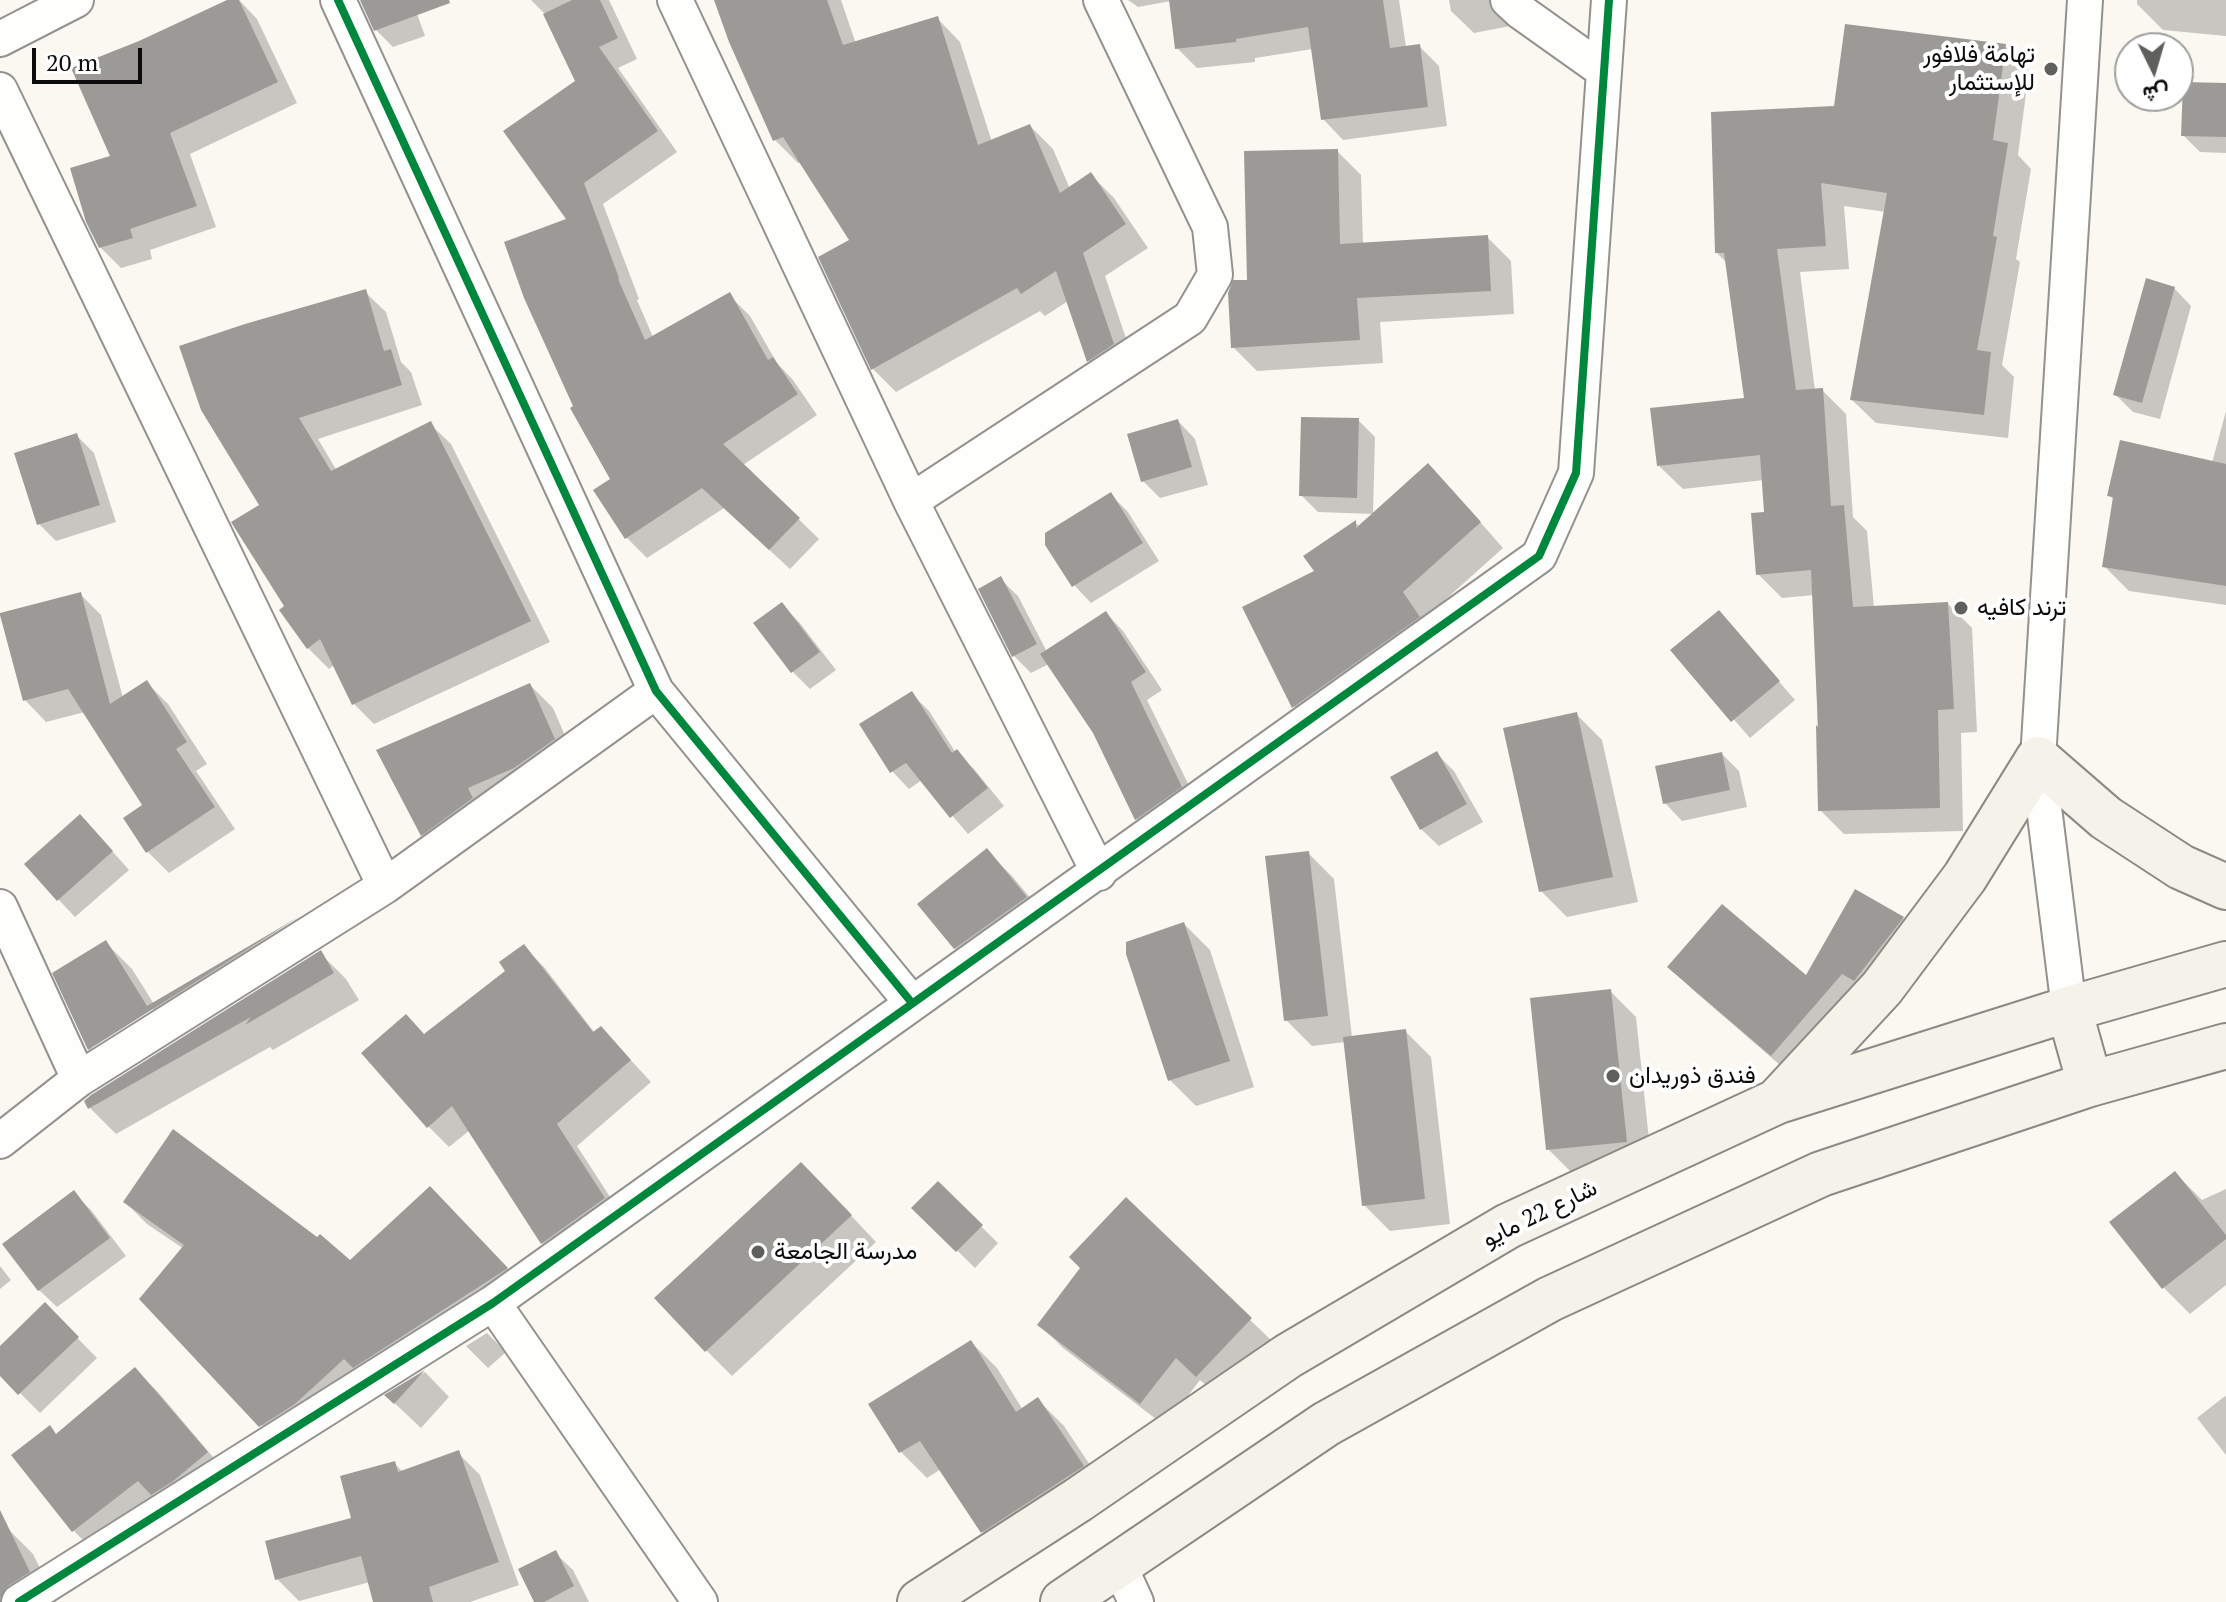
<!DOCTYPE html>
<meta charset="utf-8">
<style>
body{margin:0}
#map{position:relative;width:2226px;height:1602px;overflow:hidden;background:#faf8f0;font-family:"PT Serif",Vazirmatn,serif}
canvas{display:block}
.north{position:absolute;left:2114px;top:32px;width:80px;height:80px;box-sizing:border-box;background:#fff;border:2px solid #9e9e9e;border-radius:50%;rotate:175deg;font-size:22px;font-weight:700;line-height:32px;text-align:center;color:#0c0c0c}
.north::after{content:'';display:block;margin:auto;width:28px;height:36px;background:#5f5f5c;clip-path:polygon(50% 0,100% 100%,50% 72%,0 100%)}
.scale{position:absolute;left:32px;top:48px;width:110px;height:36px;box-sizing:border-box;border:4px solid #0c0c0c;border-top:0;padding-left:10px;font-size:24px;line-height:28px;white-space:nowrap;color:#0c0c0c;-webkit-text-stroke:6px #fff;paint-order:stroke}
</style>
<div id="map">
<canvas width="2226" height="1602"></canvas>
<div class="north">ش</div>
<div class="scale">20 m</div>
</div>
<script>
const ctx = document.querySelector('canvas').getContext('2d');
ctx.lineJoin = 'round';
function fillPath(path, color) { ctx.fillStyle = color; ctx.fill(path, 'evenodd'); }
const poly = rows => new Path2D(rows.map(r => 'M' + r).join(''));
function stroke(path, color, width, dash) { ctx.strokeStyle = color; ctx.lineWidth = width; ctx.lineCap = dash ? 'butt' : 'round'; ctx.setLineDash(dash || []); ctx.stroke(path); }
function label(font, color, halo, rows, align = 'center') {
  ctx.font = font + ' "PT Serif",Vazirmatn,serif'; ctx.lineWidth = 8; ctx.setLineDash([]); ctx.textBaseline = 'middle'; ctx.strokeStyle = halo; ctx.fillStyle = color; for (const [text, x, y, turn = 0] of rows) {
    ctx.save(); ctx.translate(x, y); ctx.rotate((+turn || 0) * Math.PI / 180); ctx.textAlign = isNaN(turn) ? turn : align; if (halo) ctx.strokeText(text, 0, 0); ctx.fillText(text, 0, 0); ctx.restore();
  }
}
fillPath(poly([
 [232,0,239,0,257,19,297,103,190,154,216,227,150,250,152,259,121,268,100,247,113,157],
 [362,0,412,0,425,36,393,47,376,30],
 [531,0,609,0,637,59,618,68,677,152,603,204,639,299,637,300,653,337,729,295,750,316,777,363,793,380,817,415,743,465,819,539,790,569,724,508,647,558,627,538,613,480,576,407,569,220,577,82,544,13],
 [716,0,841,0,856,44,937,18,960,42,992,142,1030,126,1053,149,1070,189,1091,175,1114,198,1148,248,1105,276,1136,368,1112,384,1089,361,1068,301,1045,316,1040,311,896,392,873,369,852,241,802,162,798,163,775,140],
 [1128,0,1399,0,1406,47,1419,46,1439,66,1447,126,1343,140,1323,119,1313,49,1255,58,1255,62,1197,68,1177,48,1171,1,1138,7],
 [1449,0,1531,0,1510,18,1510,26,1474,33,1451,11],
 [2137,0,2226,0,2226,36,2163,30,2137,4],
 [2005,46,2029,70,2018,155,2031,169,2016,259,2020,262,2002,365,2014,377,2008,438,1876,423,1852,400,1886,212,1844,206,1849,269,1800,272,1815,391,1822,390,1846,414,1853,517,1867,531,1874,608,1948,604,1972,628,1977,732,1961,733,1963,831,1844,834,1820,810,1814,595,1782,598,1758,574,1766,514,1764,480,1683,489,1659,466,1747,399,1727,263,1717,253,1836,108],
 [2226,85,2226,153,2200,152,2183,135],
 [1337,151,1361,175,1363,244,1487,237,1511,261,1514,314,1380,322,1383,363,1257,371,1233,347,1249,281],
 [2174,288,2191,306,2160,419,2133,412,2115,394],
 [365,292,386,312,401,362,411,372,422,405,318,439,337,471,430,424,451,444,550,642,374,724,353,703,335,664,329,669,308,648,287,607,261,506,203,409],
 [2226,411,2226,605,2129,591,2104,566,2114,500,2109,495,2212,463],
 [1358,420,1375,437,1373,514,1318,512,1301,495],
 [1178,421,1195,439,1208,485,1160,498,1143,481],
 [77,436,94,453,116,522,56,541,39,524],
 [1452,490,1503,548,1426,617,1318,730,1294,706,1317,572,1356,523,1360,527],
 [1111,495,1128,512,1159,561,1091,603,1074,585],
 [1000,579,1018,596,1047,652,1106,613,1123,631,1162,690,1147,700,1198,804,1154,836,1137,819,1094,732,1049,664,1031,673,1014,656,980,590],
 [80,594,101,615,123,698,147,683,168,704,207,764,196,771,235,829,169,873,148,852,126,818,145,806,85,712,46,722,25,700],
 [781,604,799,622,836,670,810,689,793,672,756,624],
 [1719,612,1795,700,1750,738,1673,650],
 [530,685,553,708,577,763,445,857,422,834],
 [912,694,929,711,956,753,974,769,1004,806,968,834,922,780,909,789,892,771],
 [1576,714,1602,740,1638,902,1567,917,1541,891],
 [1437,754,1454,771,1483,822,1439,846,1421,829],
 [1722,754,1739,771,1747,807,1682,821,1665,803],
 [97,834,129,870,75,917,58,899],
 [986,850,1012,876,1052,924,981,974,955,948],
 [1308,853,1334,879,1352,1037,1405,1031,1431,1057,1450,1224,1390,1231,1364,1205,1345,1042,1312,1046,1286,1020],
 [299,918,324,942,115,1075,89,1049,55,974,106,943,132,969,154,1004],
 [151,1007,154,1010,92,1050,90,1046],
 [1903,918,1926,941,1795,1078,1693,990,1670,967,1806,978],
 [1184,924,1210,950,1254,1087,1196,1106,1170,1080],
 [523,946,544,967,595,1033,601,1028,651,1082,577,1146,625,1220,563,1264,542,1243,470,1130,449,1147,428,1126,425,1036,508,971],
 [320,953,346,979,359,1000,273,1050,270,1047,116,1134,90,1108],
 [1610,991,1636,1017,1652,1168,1574,1175,1548,1149],
 [2175,1173,2202,1200,2226,1189,2226,1285,2190,1314,2164,1288,2112,1223],
 [938,1184,998,1243,975,1268,914,1208],
 [827,1190,876,1242,732,1376,706,1350],
 [73,1193,91,1210,126,1256,57,1307,39,1290,5,1244],
 [1126,1200,1274,1343,1221,1399,1200,1380,1165,1426,1063,1348,1039,1324,1082,1268],
 [125,1202,350,1263,452,1211,528,1290,283,1447,261,1425,184,1249,147,1224],
 [0,1266,11,1280,0,1289],
 [45,1305,97,1358,40,1413,0,1373,0,1346],
 [487,1333,506,1352,488,1368,466,1346],
 [971,1342,997,1368,1023,1410,1038,1400,1064,1426,1108,1492,1009,1558,983,1532,941,1469,927,1478,901,1452,871,1405],
 [135,1369,158,1392,229,1476,96,1553,74,1531,57,1436],
 [425,1372,449,1397,421,1428,387,1396],
 [2225,1396,2226,1397,2226,1455,2197,1418],
 [458,1453,480,1475,519,1585,470,1602,376,1602,370,1582,299,1601,277,1579,353,1520,395,1464,403,1472],
 [7,1528,33,1554,55,1598,49,1602,0,1602,0,1531],
 [555,1553,573,1570,589,1602,537,1602]
]), '#0003');
fillPath(poly([
 [227,0,239,0,278,82,170,133,197,206,130,229,133,238,99,248,86,222,70,168,110,156,71,68,139,41],
 [360,0,449,0,450,3,374,31],
 [572,0,600,0,618,38,599,47,658,131,584,183,619,278,618,279,645,340,730,292,768,360,773,357,798,394,723,444,800,518,769,550,702,488,625,539,593,490,610,479,570,408,573,406,524,298,504,242,566,219,503,131,575,81,543,14],
 [714,0,827,0,843,45,938,16,978,145,1030,124,1060,193,1091,172,1126,224,1083,253,1114,344,1087,362,1056,271,1021,294,1017,288,871,370,818,257,849,240,783,137,773,141,729,42],
 [1169,0,1383,0,1390,48,1420,44,1428,107,1321,120,1308,27,1236,39,1236,42,1175,49],
 [1845,24,2006,44,1993,140,2008,143,1993,236,1997,237,1977,350,1991,352,1984,415,1850,400,1887,193,1821,183,1826,246,1777,249,1796,390,1823,388,1831,506,1844,505,1853,607,1948,602,1954,709,1938,710,1940,808,1818,811,1816,725,1818,727,1811,570,1756,575,1751,513,1764,512,1760,455,1657,466,1650,408,1744,398,1724,253,1715,253,1711,112,1834,106],
 [2183,82,2226,83,2226,137,2181,136],
 [1338,149,1340,244,1488,235,1491,291,1357,298,1360,340,1231,348,1228,293,1233,280,1247,280,1244,151],
 [2146,278,2175,287,2142,403,2113,395],
 [366,289,384,351,391,349,402,385,299,418,331,471,431,421,531,621,352,705,320,639,307,649,279,610,284,606,231,522,259,505,201,410,179,346,245,324],
 [1301,417,1359,418,1357,498,1299,496],
 [1178,419,1192,467,1141,482,1127,434],
 [77,433,100,505,37,525,14,453],
 [2120,440,2226,464,2226,586,2102,567,2113,497,2107,496],
 [1428,463,1481,522,1403,592,1420,617,1292,708,1242,607,1314,571,1303,556,1356,520,1356,528],
 [1111,492,1143,543,1072,587,1045,545,1045,533],
 [1001,576,1037,644,1012,657,978,589],
 [81,592,110,704,147,680,187,742,176,749,215,807,146,853,123,818,142,805,68,689,23,701,0,615,0,613],
 [782,602,820,652,791,673,753,623],
 [1719,610,1780,681,1731,722,1670,650],
 [1106,611,1146,672,1131,682,1182,787,1135,820,1093,733,1040,654],
 [530,683,555,739,514,768,468,788,473,798,421,836,376,750],
 [912,691,952,753,957,749,988,788,950,818,906,763,890,773,859,724],
 [1577,712,1613,877,1539,892,1503,728],
 [1437,751,1467,804,1420,830,1390,777],
 [1722,752,1730,790,1663,804,1655,766],
 [80,814,113,851,57,901,24,864],
 [987,848,1027,897,954,949,917,904],
 [1309,851,1328,1016,1284,1021,1265,856],
 [1855,889,1904,917,1854,981,1842,974,1771,1056,1667,967,1722,904,1806,975],
 [300,916,88,1050,52,973,106,940,147,1006],
 [1184,922,1230,1061,1168,1081,1126,954,1126,942],
 [524,944,593,1032,601,1026,631,1060,557,1124,605,1198,541,1244,452,1106,427,1128,361,1053,406,1014,424,1034,505,971,499,962],
 [321,950,334,973,245,1025,251,1017,88,1109,84,1101,91,1095],
 [1611,989,1627,1142,1546,1150,1530,998],
 [1406,1029,1425,1199,1362,1206,1343,1037],
 [173,1129,317,1237,320,1234,350,1260,430,1186,508,1268,353,1368,344,1359,295,1404,259,1427,139,1299,184,1245,123,1202],
 [801,1162,852,1215,705,1352,654,1298],
 [2175,1171,2226,1235,2226,1239,2162,1289,2109,1222],
 [938,1181,983,1225,956,1252,911,1208],
 [74,1190,110,1238,38,1291,2,1244],
 [1126,1197,1252,1318,1196,1377,1176,1358,1140,1404,1037,1325,1080,1268,1069,1257],
 [45,1302,79,1337,18,1395,0,1376,0,1346],
 [971,1340,1016,1412,1038,1397,1084,1466,981,1533,920,1441,899,1453,868,1404],
 [135,1367,208,1452,172,1482,151,1495,138,1481,72,1532,11,1455,50,1425,56,1434],
 [425,1370,394,1404,384,1395],
 [459,1450,499,1562,429,1587,433,1602,373,1602,361,1556,275,1580,265,1541,351,1518,340,1476,395,1461,398,1472],
 [0,1510,30,1572,8,1586,0,1598],
 [556,1550,574,1586,544,1602,534,1602,518,1569]
]), '#9c9a96');
const street = poly([
 [338,0,656,691,912,1003],
 [675,0,911,501,1099,873],
 [1508,0,1521,12,1604,71],
 [0,39,76,0],
 [0,90,385,886],
 [911,501,1190,318,1215,275,1210,227,1101,0],
 [0,907,79,1079],
 [2069,1009,2038,759,2085,0],
 [0,1141,79,1079,385,886,656,691],
 [493,1303,700,1602],
 [1119,1565,1136,1602],
 [19,1602,493,1303,1539,556,1576,473,1609,0]
]);
const secondary = poly([
 [2069,1009,2090,1084],
 [1779,1099,1882,988,1965,877,2038,759,2106,818,2181,867,2226,887],
 [920,1602,1078,1500,1288,1356,1508,1226,1778,1101,2069,1009,2226,964],
 [1063,1602,1326,1424,1550,1299,1821,1174,2090,1084,2226,1046]
]);
stroke(street, '#93928f', 38);
stroke(secondary, '#8a8985', 48);
stroke(street, '#fefefd', 34);
stroke(secondary, '#f4f2e9', 44);
stroke(poly([
 [338,0,656,691,912,1003],
 [19,1602,493,1303,1539,556,1576,473,1609,0]
]), '#00873e', 8);
for (const [x, y, r, color] of [
 [2051,69,8,"#5f5f5c"],
 [1961,608,8,"#5f5f5c"],
 [1613,1076,8,"#5f5f5c"],
 [758,1252,8,"#5f5f5c"]
]) { const dot = new Path2D(); dot.arc(x, y, r, 0, 2 * Math.PI); ctx.fillStyle = color; ctx.fill(dot); stroke(dot, '#fff', 3); }
label('24px', '#0c0c0c', '#fff', [
 ["تهامة فلافور",2035,55,"right"],
 ["للإستثمار",2035,83,"right"],
 ["ترند كافيه",1977,608],
 ["فندق ذوريدان",1629,1076],
 ["مدرسة الجامعة",774,1252]
], 'left');
label('24px', '#0c0c0c', '#fff', [
 ["شارع 22 مايو",1540,1214,-26]
]);
</script>
